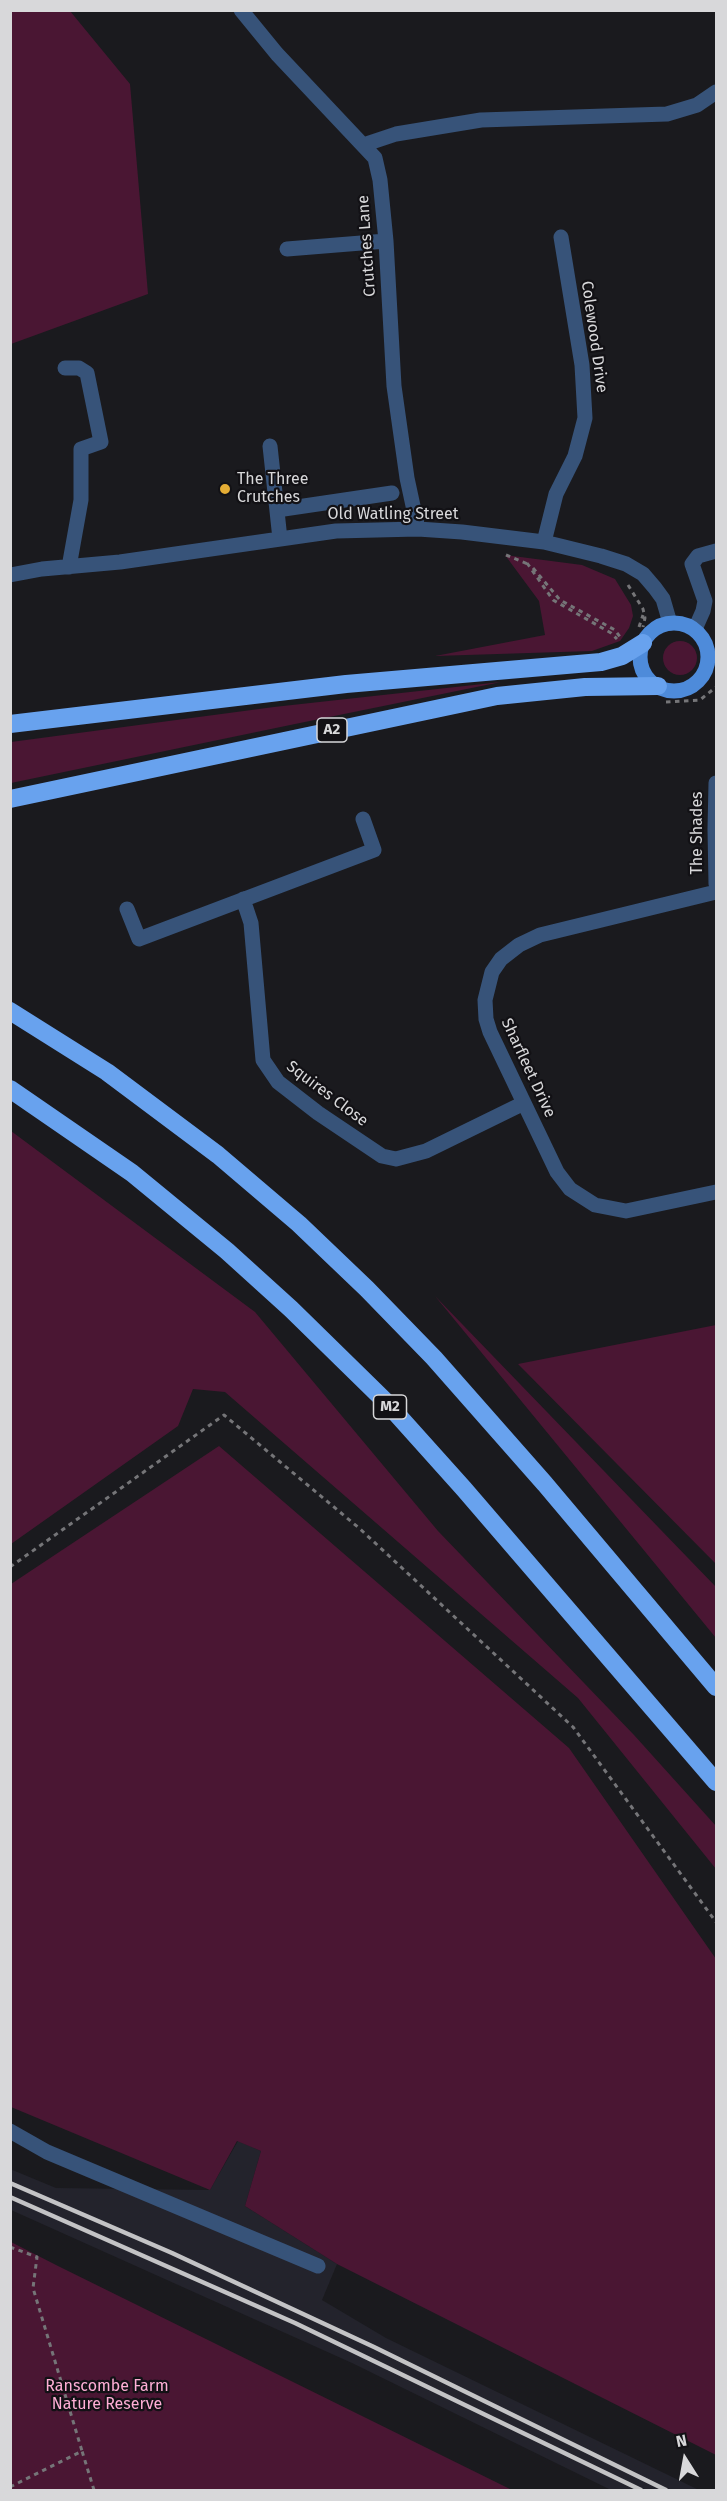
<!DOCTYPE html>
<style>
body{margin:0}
#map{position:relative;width:727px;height:2501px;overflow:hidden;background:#1a1a1e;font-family:"Fira Sans",sans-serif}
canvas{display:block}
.frame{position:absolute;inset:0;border:12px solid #d8d8da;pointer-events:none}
.north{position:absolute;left:655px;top:2429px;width:60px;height:60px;-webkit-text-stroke:4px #121115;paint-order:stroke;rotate:349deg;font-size:16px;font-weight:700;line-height:24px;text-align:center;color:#d8d8da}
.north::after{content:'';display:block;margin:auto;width:21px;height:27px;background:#d8d8da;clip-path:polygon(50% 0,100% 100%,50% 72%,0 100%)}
</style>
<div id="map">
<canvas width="727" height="2501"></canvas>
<div class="frame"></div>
<div class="north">N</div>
</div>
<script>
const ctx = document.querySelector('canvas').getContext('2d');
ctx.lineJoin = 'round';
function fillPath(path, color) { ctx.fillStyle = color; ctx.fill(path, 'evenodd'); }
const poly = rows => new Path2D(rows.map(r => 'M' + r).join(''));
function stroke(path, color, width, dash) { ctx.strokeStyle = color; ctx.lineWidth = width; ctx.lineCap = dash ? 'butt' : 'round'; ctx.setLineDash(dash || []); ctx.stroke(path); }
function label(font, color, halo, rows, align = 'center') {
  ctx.font = font + ' "Fira Sans",sans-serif'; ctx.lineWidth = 4.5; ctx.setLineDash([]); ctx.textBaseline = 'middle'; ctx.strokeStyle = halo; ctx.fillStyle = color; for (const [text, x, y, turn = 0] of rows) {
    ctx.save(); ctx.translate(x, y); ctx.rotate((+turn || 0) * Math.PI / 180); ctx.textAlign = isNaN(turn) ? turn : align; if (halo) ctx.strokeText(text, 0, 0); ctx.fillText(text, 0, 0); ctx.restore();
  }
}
fillPath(poly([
 [238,2141,261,2151,245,2206,337,2264,322,2300,386,2338,699,2490,611,2490,352,2363,11,2210,10,2169,56,2188,210,2190]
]), '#23232c');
fillPath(poly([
 [11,10,70,11,130,84,148,294,11,344],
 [505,555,582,565,615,579,631,605,633,616,629,628,620,641,592,651,435,656,545,635,539,601],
 '663 658a17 17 0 1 1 34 0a17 17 0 1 1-34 0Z',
 [501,682,295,724,11,783,11,742,274,707],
 [11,1131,255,1312,438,1531,634,1735,716,1826,716,1869,578,1698,225,1392,193,1389,178,1426,11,1544],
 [435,1296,716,1587,716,1638],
 [716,1325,716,1564,518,1364],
 [219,1446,569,1748,716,1959,716,2455,337,2264,245,2206,261,2151,237,2141,210,2190,11,2107,11,1584],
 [11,2242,58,2266,512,2490,11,2490]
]), '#4a1633');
stroke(poly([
 [506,555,528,564],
 [527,563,553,600,611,633,617,639],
 [533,568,560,600,615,630,620,637],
 [628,585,643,609,645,618,643,627],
 [639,627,643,615],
 [666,702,700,700,716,687],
 [10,1567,224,1415,359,1528,573,1727,716,1922],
 [10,2247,37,2257,33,2288,82,2451],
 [10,2487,82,2451,94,2490]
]), '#757578', 3, [4.5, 4.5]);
stroke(poly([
 [241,10,277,54,375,158,380,180,386,241,394,386,407,478,418,529],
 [363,145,396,134,481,120,667,114,697,105,716,92],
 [287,249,386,241],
 [65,368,79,368,87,373,101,442,81,449,81,500,69,567],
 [270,446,280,539],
 [277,510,392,493],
 [544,542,556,494,575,456,585,418,582,365,561,237],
 [10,575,42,569,120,562,336,531,418,529,462,532,544,542,601,556,626,564,643,574,655,588,663,599,670,623],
 [695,629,703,611,705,601,692,564,698,556,716,551],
 [716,783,715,829,716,884],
 [716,892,540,935,519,945,501,959,492,972,485,1000,486,1019,490,1032,557,1172,570,1189,595,1205,626,1211,716,1192],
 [243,899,251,923,263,1060,278,1082,318,1113,382,1156,396,1159,426,1151,524,1103],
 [127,909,139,939,374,850,363,819],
 [10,2131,47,2152,318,2266]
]), '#375379', 15);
stroke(poly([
 '640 657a34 34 0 1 1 68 0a34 34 0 1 1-68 0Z'
]), '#4e8bda', 15);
stroke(poly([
 [10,724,346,684,601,662,622,656,643,643],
 [10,799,497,696,585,687,658,686],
 [10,1011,107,1072,218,1155,299,1224,367,1289,434,1358,545,1484,716,1687],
 [10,1089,132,1173,227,1251,291,1309,386,1402,464,1489,716,1782]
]), '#68a2ee', 18);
stroke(poly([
 [10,2183,172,2253,374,2347,666,2490],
 [10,2197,295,2323,641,2490]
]), '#c3c3c5', 4.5);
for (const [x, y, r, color] of [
 [225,489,6,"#e4ad35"]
]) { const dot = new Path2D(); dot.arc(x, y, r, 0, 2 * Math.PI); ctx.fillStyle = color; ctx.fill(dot); stroke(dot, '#121115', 2); }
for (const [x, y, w] of [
 [332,730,30],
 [390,1407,33]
]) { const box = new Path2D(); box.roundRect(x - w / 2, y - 12, w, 24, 4.5); ctx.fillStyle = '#121115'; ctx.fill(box); stroke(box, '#d8d8da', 1.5); }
label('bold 15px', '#d8d8da', null, [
 ["A2",332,730],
 ["M2",390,1407]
]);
label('16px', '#d8d8da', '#121115', [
 ["Crutches Lane",367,246,-94],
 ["Colewood Drive",594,337,82],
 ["Old Watling Street",393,515],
 ["The Shades",698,833,-90],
 ["Sharfleet Drive",528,1068,65],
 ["Squires Close",327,1094,37]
]);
label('16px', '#d8d8da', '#121115', [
 ["The Three",237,480],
 ["Crutches",237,498]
], 'left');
label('16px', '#feaed5', '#121115', [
 ["Ranscombe Farm",107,2387],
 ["Nature Reserve",107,2405]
]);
</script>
